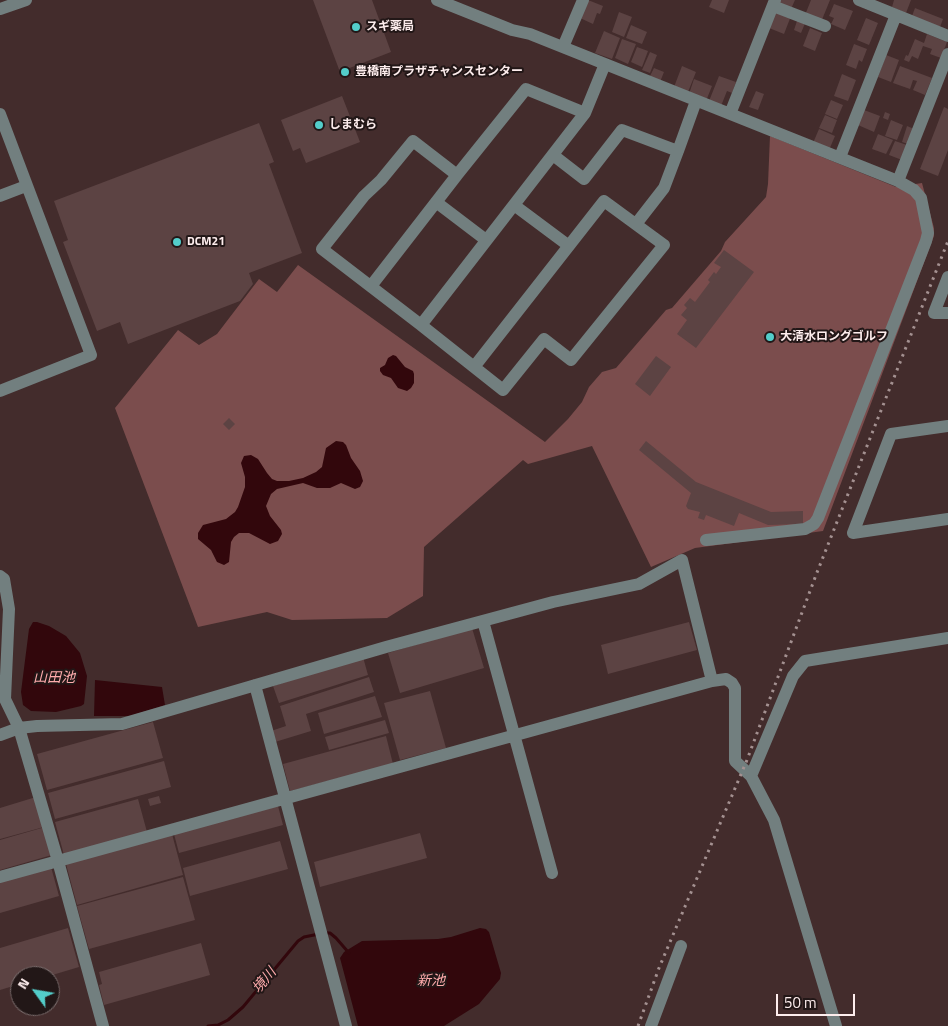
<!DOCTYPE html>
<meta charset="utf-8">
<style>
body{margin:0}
#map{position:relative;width:948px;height:1026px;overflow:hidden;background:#432c2c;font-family:"Titillium Web",sans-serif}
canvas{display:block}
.north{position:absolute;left:10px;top:966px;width:50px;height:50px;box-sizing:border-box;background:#221717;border:1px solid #7a6d6d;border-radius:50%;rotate:302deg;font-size:14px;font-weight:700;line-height:20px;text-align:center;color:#fdeded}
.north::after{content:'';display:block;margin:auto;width:18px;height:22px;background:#53cdca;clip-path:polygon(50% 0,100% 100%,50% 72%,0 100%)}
.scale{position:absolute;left:776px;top:994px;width:79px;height:22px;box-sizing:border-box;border:2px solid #fdeded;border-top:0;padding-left:6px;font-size:15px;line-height:18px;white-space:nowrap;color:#fdeded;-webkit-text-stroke:4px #221717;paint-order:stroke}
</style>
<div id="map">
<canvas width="948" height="1026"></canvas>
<div class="north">N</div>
<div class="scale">50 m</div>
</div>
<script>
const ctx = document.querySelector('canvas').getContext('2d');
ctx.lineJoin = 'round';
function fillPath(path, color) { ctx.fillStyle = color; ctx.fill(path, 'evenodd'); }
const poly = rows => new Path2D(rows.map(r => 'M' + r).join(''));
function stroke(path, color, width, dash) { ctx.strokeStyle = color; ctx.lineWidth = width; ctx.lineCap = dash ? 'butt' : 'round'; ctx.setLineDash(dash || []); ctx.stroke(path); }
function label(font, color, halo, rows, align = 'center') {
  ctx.font = font + ' "Titillium Web","Noto Sans JP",sans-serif'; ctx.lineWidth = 4; ctx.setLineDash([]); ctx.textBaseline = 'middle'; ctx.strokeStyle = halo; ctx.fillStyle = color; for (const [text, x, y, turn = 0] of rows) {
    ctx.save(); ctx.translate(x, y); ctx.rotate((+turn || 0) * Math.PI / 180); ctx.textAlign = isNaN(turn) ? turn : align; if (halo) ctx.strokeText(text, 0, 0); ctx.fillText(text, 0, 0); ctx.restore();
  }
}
fillPath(poly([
 [770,136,896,187,922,183,934,228,934,236,823,531,695,548,651,567,592,446,528,464,523,460,424,547,423,596,387,618,292,620,267,612,198,627,115,408,178,330,199,345,217,334,259,279,277,292,298,265,545,442,568,419,582,402,589,387,602,372,616,368,666,310,672,308,721,251,725,242,766,197,768,184]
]), '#7b4d4d');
fillPath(poly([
 [393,355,396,356,405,367,413,371,414,374,414,383,411,388,407,391,398,388,391,378,383,375,380,371,380,368,385,365,388,358],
 [336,441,343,442,346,445,351,458,360,471,363,481,360,487,355,489,341,483,330,488,317,488,303,483,277,489,271,494,266,506,270,516,281,530,282,534,278,541,270,544,249,533,239,533,234,537,231,542,229,562,224,565,217,562,211,550,198,539,198,533,203,525,226,519,235,512,238,507,245,487,245,477,241,463,244,456,251,455,258,459,267,473,272,479,277,481,289,481,303,478,316,472,322,467,326,448],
 [33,622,37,622,49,626,66,636,80,653,87,676,84,704,81,706,56,712,31,711,23,705,21,692,29,629],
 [95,680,162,687,165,705,130,716,94,716],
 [480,928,486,929,489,932,501,973,500,979,479,1004,444,1026,358,1026,340,958,344,952,362,941,438,939,451,937]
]), '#32070c');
stroke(poly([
 [327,933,330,933,336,938,349,953],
 [208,1026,218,1025,228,1020,243,1007,298,941,304,937,319,934]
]), '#32070c', 3);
fillPath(poly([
 [313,0,372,0,391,52,347,69,348,73,343,75,341,71,340,72],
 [588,0,603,6,600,14,597,13,593,24,580,18],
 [712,0,729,0,724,13,709,7],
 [780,0,795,0,791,9,778,4],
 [811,0,830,0,821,22,805,15],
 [894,0,911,0,906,13,892,7],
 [834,4,853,11,845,30,831,24,834,18,829,16],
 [915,8,943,19,940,27,912,16],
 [776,10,791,16,784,34,769,28],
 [619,12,632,17,624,37,612,32],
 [798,18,806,21,801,33,794,30],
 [866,18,878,23,869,45,857,40],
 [631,25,647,32,642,44,626,38],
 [810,28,822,33,815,51,803,46],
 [604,31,620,38,612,59,595,53],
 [927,34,947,42,941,58,930,54,932,49,923,46,918,59,912,56,909,62,904,60,906,55,908,56,915,39,924,43],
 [622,39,636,44,628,64,615,58],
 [854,44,867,49,862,62,859,60,856,69,846,65],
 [637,47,648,51,642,67,631,62],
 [650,52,657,55,650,73,642,70],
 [886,55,899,60,891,82,878,77],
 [682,66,696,72,688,92,674,87],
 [900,66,932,78,925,95,913,90,917,81,913,80,910,89,893,83],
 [654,68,664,72,660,82,649,78],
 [842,74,856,80,848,101,834,96],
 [719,76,736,82,732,93,727,91,721,106,709,101],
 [694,79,712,86,706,101,689,94],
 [756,91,764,94,758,110,749,107],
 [342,96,360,142,306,163,300,148,293,151,281,120],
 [831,100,843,105,837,119,825,114],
 [944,107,948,109,948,150,938,176,920,169],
 [864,110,880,116,874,132,858,125],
 [885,112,890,114,888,120,883,118],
 [825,115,837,120,832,133,819,128],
 [891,120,903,125,897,140,885,136],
 [259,123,274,162,269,164,302,253,249,273,253,284,240,301,128,344,120,322,97,331,63,242,68,240,54,201],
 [907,126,914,129,908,144,902,142],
 [819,129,835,136,829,150,813,143],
 [878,134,893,140,886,154,872,149],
 [895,141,907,145,902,160,889,155],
 [724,250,754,272,696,348,677,334,687,320,681,315,687,308,684,305,690,298,695,302,710,282,708,280,714,272,716,274,721,267,714,263],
 [656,356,671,367,650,396,635,384],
 [229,418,235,424,229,430,223,424],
 [646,441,696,482,771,512,803,511,803,524,768,525,739,513,734,526,706,515,704,520,698,518,700,512,688,509,686,506,691,493,639,450],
 [689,622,697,650,608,674,601,645],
 [472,628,484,668,400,693,388,653],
 [363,657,368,675,279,703,273,686],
 [369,677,374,692,306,714,311,731,275,742,271,731,286,726,280,706],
 [430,691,446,748,400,760,384,703],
 [375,696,382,717,324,734,318,713],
 [385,720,389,733,329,750,325,737],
 [153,722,163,758,47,790,37,754],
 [386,736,393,764,290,791,283,764],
 [164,761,171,787,55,819,48,793],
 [159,796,161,803,150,806,148,799],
 [36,797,44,827,0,839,0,808],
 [138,799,147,832,64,855,55,822],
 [278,806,283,825,179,853,174,834],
 [45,827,52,855,0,870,0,840],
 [420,833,427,858,320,887,314,862],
 [172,834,183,875,77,905,66,864],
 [280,841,288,869,190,896,183,868],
 [51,867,59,896,0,913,0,882],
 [183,877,195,920,89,949,77,906],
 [68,928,79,967,49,976,20,976,20,984,0,990,0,948],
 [201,943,210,975,104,1005,99,985,102,984,99,972]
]), '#5c4343');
stroke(poly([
 [437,0,512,30,530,34,898,181,948,54],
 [859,0,948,36],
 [773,6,825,26],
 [0,9,26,0],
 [563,47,583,0],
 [585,113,526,89,457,175,413,141,381,180,364,196,322,249,421,325,585,113,605,64],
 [0,114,91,355,0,391],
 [730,114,775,0],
 [553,155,584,179,622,130,678,151,696,101],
 [840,157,896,15],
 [0,196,26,186],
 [436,202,486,240],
 [514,205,569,246],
 [636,224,664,188,678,151],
 [948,277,934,313,948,313],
 [371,286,457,175],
 [421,325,503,390,544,339,571,360,664,245,604,201,474,367],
 [948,426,891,434,853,533,948,519],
 [706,540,805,529,814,524,818,518,926,241,928,233,921,198,914,190,898,181],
 [0,576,4,579,9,609,5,699,19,728,58,861,103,1026],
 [483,621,552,873],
 [255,685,346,1026],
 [0,735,19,728,37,726,122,724,386,647,553,602,639,584,682,560,712,681],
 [751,776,793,676,805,661,948,638],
 [0,877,712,681,726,679,732,683,735,688,735,761,751,776,774,820,836,1026],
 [651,1026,681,946]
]), '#727f7f', 12);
stroke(poly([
 [638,1026,659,968,747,760,816,575,948,241]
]), '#a49191', 3, [2.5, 5]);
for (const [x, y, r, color] of [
 [356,27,5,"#53cdca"],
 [345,72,5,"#53cdca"],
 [319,125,5,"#53cdca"],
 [177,242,5,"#53cdca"],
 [770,337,5,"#53cdca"]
]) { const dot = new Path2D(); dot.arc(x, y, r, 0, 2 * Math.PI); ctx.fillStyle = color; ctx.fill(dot); stroke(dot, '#221717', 2); }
label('bold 12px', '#fdeded', '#221717', [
 ["スギ薬局",366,27],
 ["豊橋南プラザチャンスセンター",355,72],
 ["しまむら",329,125],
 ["DCM21",187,242],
 ["大清水ロングゴルフ",780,337]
], 'left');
label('italic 14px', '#feabac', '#221717', [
 ["山田池",54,679],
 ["境川",265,981,-50],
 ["新池",431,982]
]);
</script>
